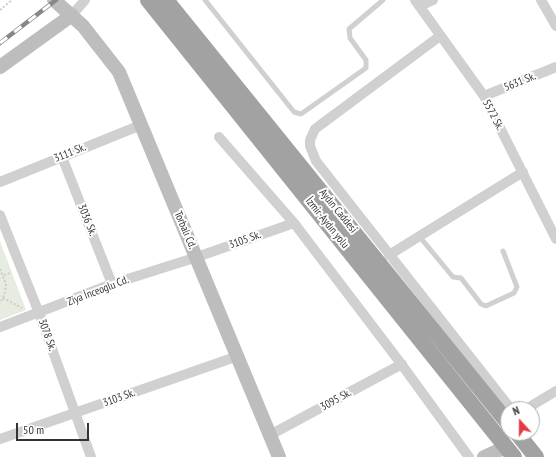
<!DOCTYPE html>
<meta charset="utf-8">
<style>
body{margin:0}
#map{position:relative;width:556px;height:457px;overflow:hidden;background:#fff;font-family:"PT Sans Narrow",sans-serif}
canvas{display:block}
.north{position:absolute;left:500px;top:401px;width:40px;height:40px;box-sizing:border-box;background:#fff;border:1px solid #adadad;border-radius:50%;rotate:339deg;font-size:11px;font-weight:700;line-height:16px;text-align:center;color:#333}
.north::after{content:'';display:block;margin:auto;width:14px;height:18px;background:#e63946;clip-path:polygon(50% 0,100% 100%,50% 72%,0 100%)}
.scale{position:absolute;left:16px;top:423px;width:73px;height:18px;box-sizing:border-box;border:2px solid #333;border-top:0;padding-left:5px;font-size:12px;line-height:14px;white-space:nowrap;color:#333;-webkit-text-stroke:3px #fff;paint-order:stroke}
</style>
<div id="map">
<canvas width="556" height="457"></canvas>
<div class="north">N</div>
<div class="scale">50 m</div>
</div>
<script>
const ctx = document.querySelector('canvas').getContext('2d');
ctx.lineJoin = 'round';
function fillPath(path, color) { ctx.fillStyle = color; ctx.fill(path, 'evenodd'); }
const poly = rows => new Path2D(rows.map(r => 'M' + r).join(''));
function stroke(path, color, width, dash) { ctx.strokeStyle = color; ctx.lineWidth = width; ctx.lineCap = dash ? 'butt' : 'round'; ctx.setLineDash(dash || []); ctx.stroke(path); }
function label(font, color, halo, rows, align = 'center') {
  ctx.font = font + ' "PT Sans Narrow",sans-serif'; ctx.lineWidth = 4; ctx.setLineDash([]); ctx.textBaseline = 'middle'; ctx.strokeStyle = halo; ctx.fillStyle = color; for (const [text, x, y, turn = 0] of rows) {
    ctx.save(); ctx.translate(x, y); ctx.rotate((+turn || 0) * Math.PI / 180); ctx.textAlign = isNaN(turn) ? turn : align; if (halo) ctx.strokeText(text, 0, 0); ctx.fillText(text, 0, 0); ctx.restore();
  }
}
fillPath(poly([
 [0,241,26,310,0,320]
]), '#e6ecdf');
stroke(poly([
 [0,10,12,0],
 [0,269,6,284,5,293,0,303],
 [4,275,10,273],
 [3,298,22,308]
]), '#cdcdcd', 2, [2, 2]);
stroke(poly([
 [205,0,294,112,301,114,366,68,366,60,350,38,349,29,383,0],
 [419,236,453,277,461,278,481,304,486,306,514,293,517,287,503,251]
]), '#d0d0d0', 5);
stroke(poly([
 [415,0,484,96,556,239],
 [541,0,556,26],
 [420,6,433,0],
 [72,15,85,0],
 [440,36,315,129,310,140,310,146,316,161,511,409],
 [484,96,556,67],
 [219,137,294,223,399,361,469,457],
 [62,157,112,284],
 [0,182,141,125],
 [0,215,39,313,91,457],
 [389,255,523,172],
 [0,327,112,284,197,257,294,223],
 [526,409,556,391],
 [270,435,402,364],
 [0,439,238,356]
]), '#d0d0d0', 10);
stroke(poly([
 [54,0,83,26,119,72,279,457],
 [0,67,72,15],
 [484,457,506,447]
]), '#bdbdbd', 14);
stroke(poly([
 [148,0,514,457],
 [166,0,508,423],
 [517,433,536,457]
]), '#a2a2a2', 16);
const rail = poly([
 [0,43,56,0]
]);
stroke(rail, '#888', 4.5);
stroke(rail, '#fff', 3, [9]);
label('11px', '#333', '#fff', [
 ["5631 Sk.",520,82,-22],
 ["5572 Sk.",493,115,62],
 ["3111 Sk.",70,153,-22],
 ["Aydın Caddesi",338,211,51],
 ["3036 Sk.",87,220,68],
 ["İzmir-Aydın yolu",327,223,51],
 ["Torbalı Cd.",185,230,67],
 ["3105 Sk.",245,240,-20],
 ["Ziya İnceoglu Cd.",98,291,-21],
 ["3078 Sk.",47,335,70],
 ["3103 Sk.",119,398,-20],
 ["3095 Sk.",336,400,-29]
]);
</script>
